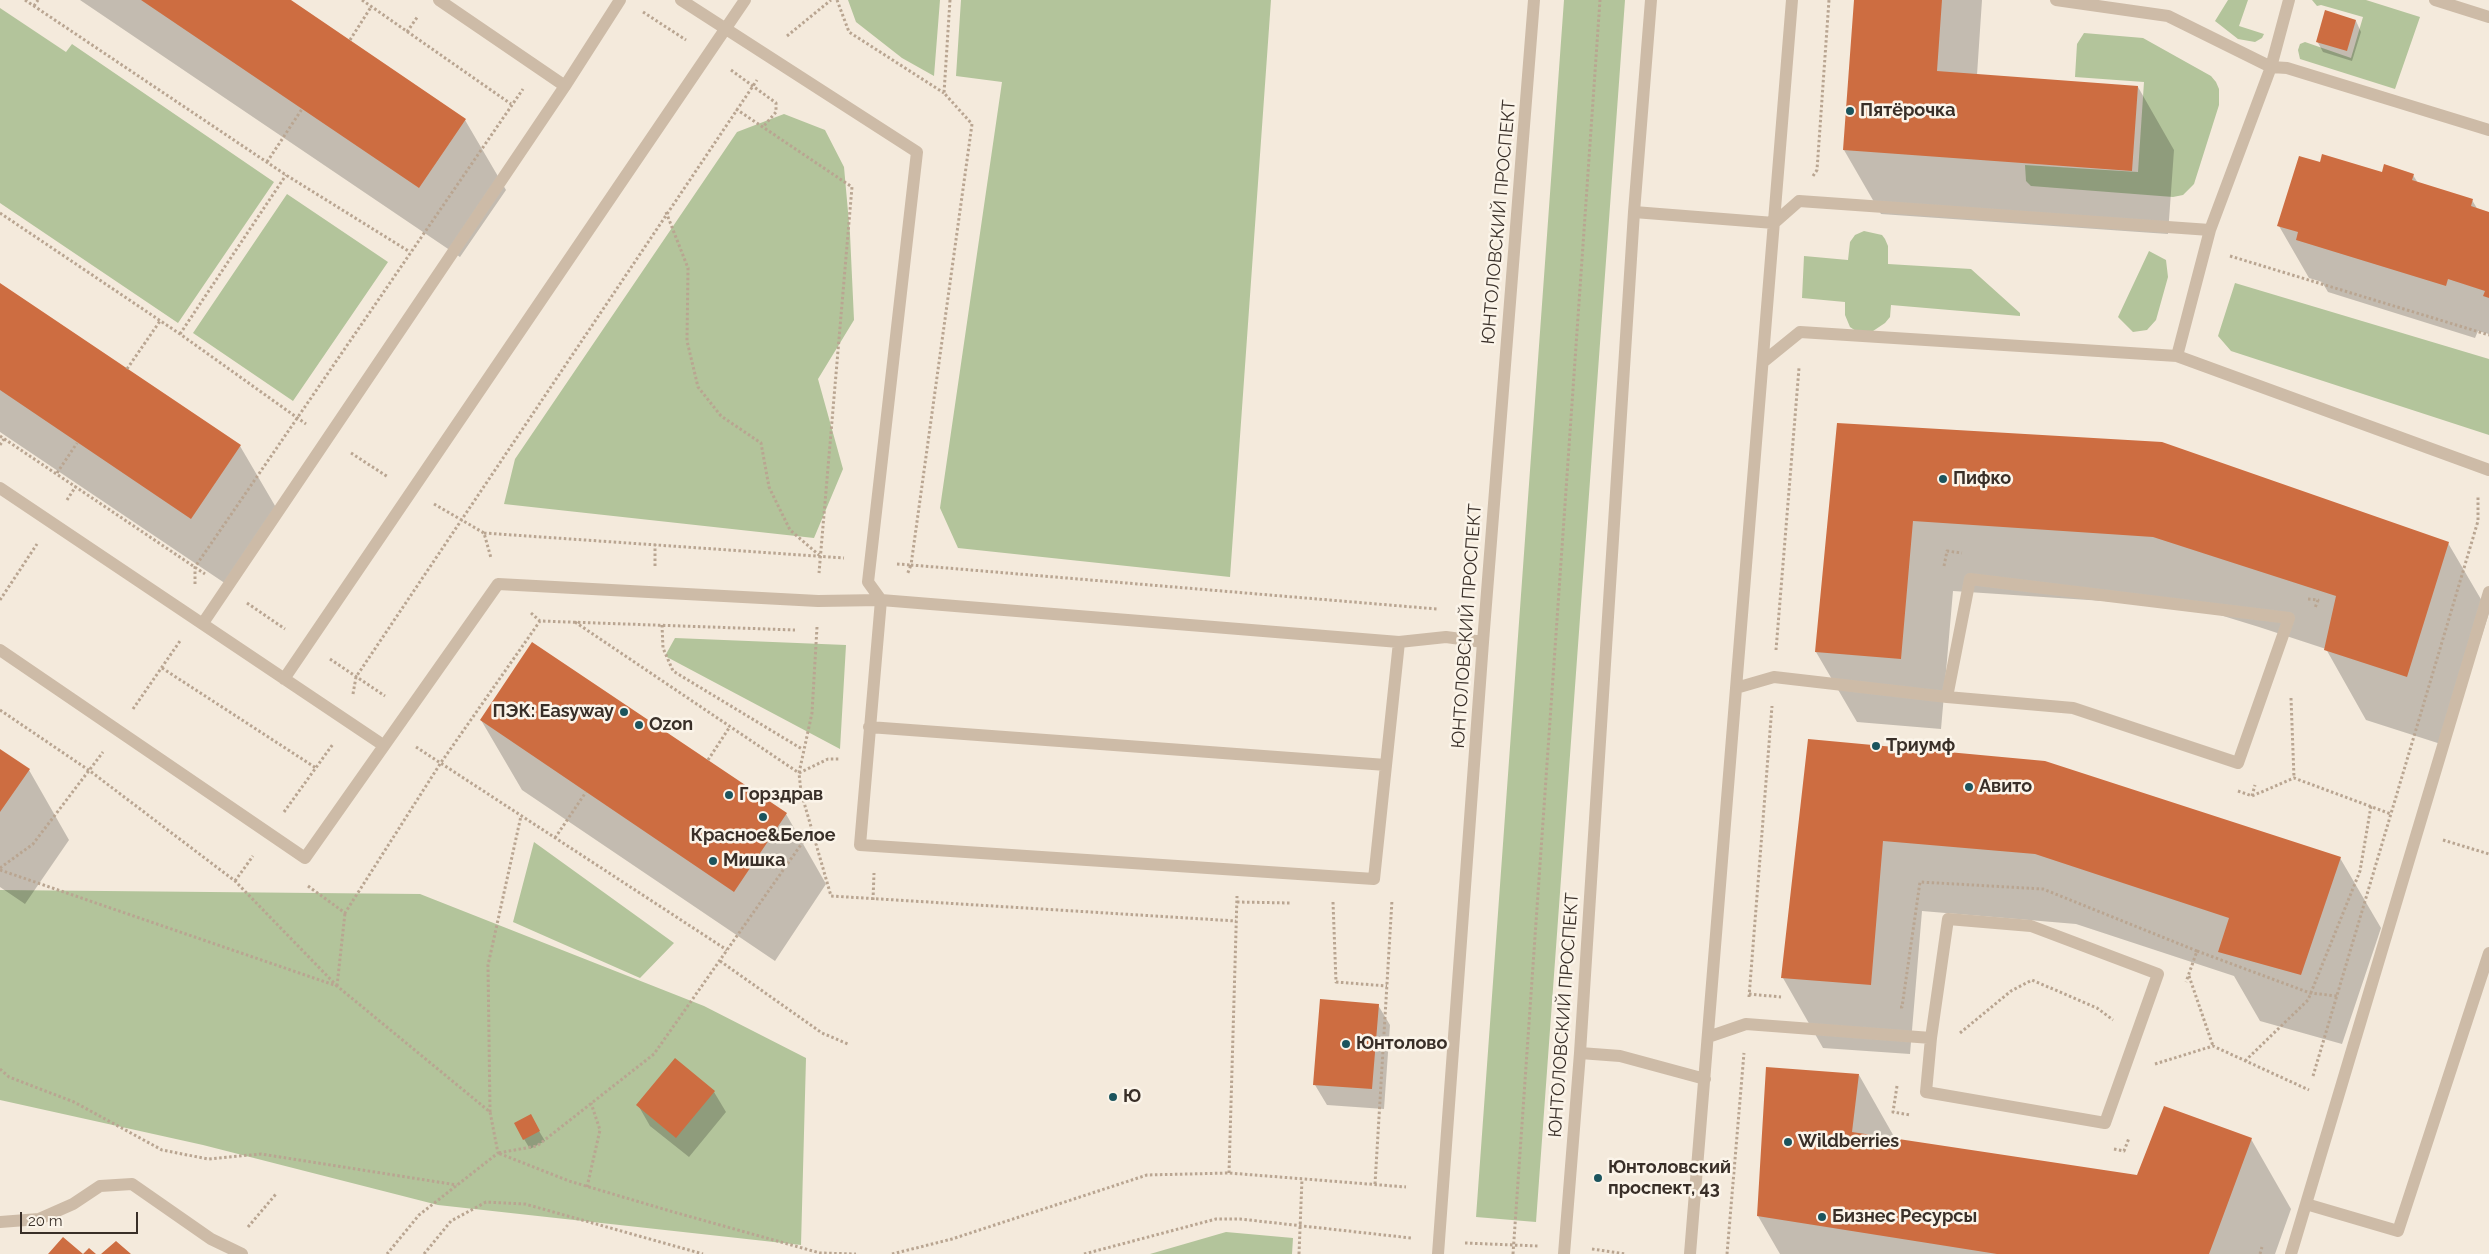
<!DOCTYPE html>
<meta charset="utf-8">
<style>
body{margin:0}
#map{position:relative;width:2489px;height:1254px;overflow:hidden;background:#f4eadc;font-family:Raleway,sans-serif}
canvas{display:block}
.scale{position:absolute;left:20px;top:1212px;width:118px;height:22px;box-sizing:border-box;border:2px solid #392f28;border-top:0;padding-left:6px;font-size:15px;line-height:18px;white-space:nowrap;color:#392f28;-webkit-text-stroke:4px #fbf4e9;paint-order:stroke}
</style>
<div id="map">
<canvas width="2489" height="1254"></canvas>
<div class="scale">20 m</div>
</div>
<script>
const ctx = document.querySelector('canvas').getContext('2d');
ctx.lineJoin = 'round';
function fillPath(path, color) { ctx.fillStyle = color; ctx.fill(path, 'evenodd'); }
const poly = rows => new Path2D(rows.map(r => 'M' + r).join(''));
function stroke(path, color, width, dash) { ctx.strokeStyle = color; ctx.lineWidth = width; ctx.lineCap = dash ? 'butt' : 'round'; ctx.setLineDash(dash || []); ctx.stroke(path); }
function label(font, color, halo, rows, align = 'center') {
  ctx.font = font + ' Raleway,sans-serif'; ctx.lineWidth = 5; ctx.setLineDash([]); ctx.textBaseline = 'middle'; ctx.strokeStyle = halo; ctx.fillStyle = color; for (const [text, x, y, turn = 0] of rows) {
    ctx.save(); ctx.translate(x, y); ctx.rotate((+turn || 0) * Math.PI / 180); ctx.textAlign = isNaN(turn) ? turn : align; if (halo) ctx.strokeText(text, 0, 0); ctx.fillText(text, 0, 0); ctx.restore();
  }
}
fillPath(poly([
 [848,0,940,0,934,76,902,58,856,22],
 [961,0,1271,0,1230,577,958,548,940,508,1002,82,956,76],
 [1564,0,1625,0,1536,1222,1476,1217],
 [2228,0,2248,0,2239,26,2264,34,2262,38,2255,42,2238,39,2215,21],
 [2312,0,2366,0,2420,17,2395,89,2300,59,2298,50,2300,44,2305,42,2351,58,2363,17,2321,5,2317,6],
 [0,8,66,52,72,44,274,182,178,323,0,203],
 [2084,33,2143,38,2211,76,2216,82,2219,89,2219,105,2194,184,2183,195,2173,197,2031,186,2026,181,2025,165,2138,172,2144,82,2075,77,2077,44],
 [784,114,825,130,844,167,850,234,854,320,818,379,843,469,814,538,504,504,515,459,737,132],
 [287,194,388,262,293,401,193,333],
 [1864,231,1882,235,1885,239,1888,246,1888,264,1971,269,2020,313,2020,316,1891,305,1890,317,1885,323,1870,333,1859,333,1850,327,1845,315,1845,302,1802,298,1804,256,1848,260,1850,242,1855,235],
 [2149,251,2166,260,2168,277,2156,320,2147,330,2133,332,2118,317],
 [2235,283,2489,359,2489,435,2231,351,2218,336],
 [675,638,846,645,840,749,665,656],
 [534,842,674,943,640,978,513,922],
 [0,890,420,894,704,1006,806,1058,801,1245,438,1205,203,1145,0,1100],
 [1226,1232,1293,1238,1292,1254,1150,1254]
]), '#b3c49b');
fillPath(poly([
 [80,0,289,0,465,120,506,190,460,257],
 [1855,0,1982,0,1977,75,2138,87,2174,150,2168,234,1881,214,1844,150],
 [2325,12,2356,21,2361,32,2352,61,2323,52,2317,41],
 [2321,164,2382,174,2413,175,2418,183,2472,200,2478,210,2489,214,2489,334,2478,331,2475,338,2328,292,2322,282,2309,278,2279,226],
 [0,284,240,446,281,516,232,588,0,432],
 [1838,424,2448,543,2489,613,2447,746,2366,720,2326,649,2259,627,2194,607,1953,591,1941,729,1857,722,1816,652],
 [481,720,786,814,826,884,775,961,522,790],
 [1809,741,2340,858,2381,928,2342,1044,2260,1021,2234,976,2076,924,1922,911,1910,1054,1823,1048,1783,978],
 [0,750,29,770,69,840,25,904,0,887],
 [1378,1005,1390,1025,1384,1109,1327,1105,1315,1085],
 [1859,1075,1896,1140,2138,1177,2251,1139,2291,1209,2275,1254,1780,1254,1758,1216],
 [714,1092,726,1112,689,1157,650,1126,638,1105],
 [536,1126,545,1141,530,1149,524,1139]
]), '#0003');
fillPath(poly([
 [141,0,291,0,466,119,419,188],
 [1854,0,1942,0,1937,71,2138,86,2132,171,1843,150],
 [2325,10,2356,20,2347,51,2316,42],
 [2322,154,2382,172,2384,164,2414,174,2412,180,2473,199,2471,206,2489,212,2489,298,2483,296,2485,291,2448,279,2446,286,2296,240,2298,232,2277,226,2299,156,2320,162],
 [0,283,241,445,191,519,0,390],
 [1837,423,2162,442,2449,542,2407,677,2324,650,2336,596,2218,558,2153,537,1913,521,1901,659,1815,652],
 [532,642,787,813,734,892,480,720],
 [1808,739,2045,761,2341,857,2301,975,2218,952,2229,918,2035,854,1883,841,1871,985,1781,978],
 [0,749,30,769,0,812],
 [1320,999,1379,1004,1372,1089,1313,1085],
 [675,1058,715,1091,676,1138,636,1105],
 [1766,1067,1859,1074,1852,1132,2137,1175,2164,1106,2252,1138,2209,1254,1997,1254,1757,1216],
 [531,1114,540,1131,523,1140,514,1123],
 [63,1237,83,1254,48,1254],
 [116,1241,131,1254,101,1254],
 [89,1248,96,1254,83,1254]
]), '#cd6d41');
stroke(poly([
 [25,0,286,175,410,252],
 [362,0,511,104],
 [837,0,849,32,944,93],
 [950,0,944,93,972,124,911,565,1437,609],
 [34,6,38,0],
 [643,12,686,40],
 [407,32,418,16],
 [787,36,831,0],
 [350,40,371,7],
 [731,70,776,103,776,112,763,127],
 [736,109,852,187,819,573],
 [267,162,302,109],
 [1813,176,1817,170,1829,0],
 [666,212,688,268,687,341,698,387,721,416,761,443,769,487,790,530,819,555],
 [0,213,180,334,306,424],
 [2230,256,2489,335],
 [180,334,286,175],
 [127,369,160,321],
 [0,436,205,574],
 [0,445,4,439],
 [351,453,388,477],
 [57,473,77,443],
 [67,500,76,486],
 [434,504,484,533,491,558],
 [484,533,844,558],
 [897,564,911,565,907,575],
 [655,566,655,544],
 [1944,566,1947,551,1962,553],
 [195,584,195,567,523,89],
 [2308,599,2318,600,2315,608],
 [0,600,37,544],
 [247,603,285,629],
 [531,613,540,621,795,630],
 [575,622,799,773],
 [662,625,663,648,673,671,802,749],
 [817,627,812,713,799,773,801,792,831,896,1236,921],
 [1776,650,1799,368],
 [330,659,385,696],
 [162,668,316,768],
 [353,694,356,677,757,80],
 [2291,698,2294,778],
 [133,709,180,641],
 [0,710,90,771,235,881,337,986],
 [416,747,727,950],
 [708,760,729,728],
 [799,773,828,759,840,759],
 [2238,791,2252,796,2294,778,2391,814],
 [2252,796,2255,785],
 [284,812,333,744],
 [812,829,654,1054,537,1146,498,1153,569,1181,670,1211,820,1253,856,1254],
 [555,838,586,792],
 [2443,840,2489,854],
 [0,868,33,844,103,752],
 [0,870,337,986,490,1112,498,1153,419,1215,387,1254],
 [235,881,253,856],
 [308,886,345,913,440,764,540,621],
 [873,900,874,873],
 [1237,902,1291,903],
 [1333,902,1336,982,1387,986],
 [2197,951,2310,993,2337,996],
 [720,961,822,1033,848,1044],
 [2189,976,2213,1046],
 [337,986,345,913],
 [1749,994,1781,997],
 [1749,997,1772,706],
 [1900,1007,1902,1007,1920,882,2043,889,2197,951,2186,982],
 [1960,1033,2011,991,2032,980,2097,1008,2113,1020],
 [2245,1061,2308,1000,2360,871,2371,806],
 [2155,1064,2213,1046,2309,1090],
 [0,1069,9,1077,74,1102,162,1150,208,1159,261,1154,457,1185],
 [2313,1076,2478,521,2478,496],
 [1897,1086,1893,1112,1910,1115],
 [490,1112,488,965,521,816],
 [2114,1149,2124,1151,2129,1138],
 [1229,1173,1237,896],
 [1375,1184,1392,900],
 [587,1187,600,1130,591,1103],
 [248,1227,276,1194],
 [1465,1243,1538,1246],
 [1592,1249,1626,1254],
 [424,1254,451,1221,486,1202,525,1204,703,1254],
 [892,1254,952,1239,1147,1175,1229,1173,1406,1187],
 [1084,1254,1216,1219,1240,1219,1411,1238],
 [1299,1254,1302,1179],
 [1513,1254,1600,0],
 [1727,1254,1744,1053],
 [2260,1254,2262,1247]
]), '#b9a591', 3, [2.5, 2.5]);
stroke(poly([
 [439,0,565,86],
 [2056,0,2168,16,2271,67,2287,68,2489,130],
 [2289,0,2271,67,2210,230,2177,356,2489,470],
 [2435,0,2489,17],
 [1634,212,1774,223,1799,201,2210,230],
 [1763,362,1800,332,2177,356],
 [0,488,383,745],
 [203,623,565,86,620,0],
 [1399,642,1374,879,860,845,881,600,1399,642,1446,637,1483,642],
 [0,650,305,858,498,584,818,601,881,600,868,582,917,152,681,0],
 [284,679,745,0],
 [1736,688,1774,677,1947,697,1970,579,2289,618,2238,763,2073,708,1947,697],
 [869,727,1386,765],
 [1708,1037,1746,1024,1931,1038,1948,919,2031,926,2158,974,2105,1123,1926,1092,1931,1038],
 [1580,1053,1620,1056,1705,1079],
 [2306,1204,2398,1231,2489,953],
 [0,1222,39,1219,73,1204,100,1186,132,1184,211,1239,242,1254],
 [1438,1254,1483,642,1534,0],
 [1564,1254,1580,1053,1634,212,1651,0],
 [1690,1254,1792,0],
 [2291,1254,2489,592]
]), '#cdbba7', 12);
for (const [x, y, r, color] of [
 [1850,111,5,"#1b545d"],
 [1943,479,5,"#1b545d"],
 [624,712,5,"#1b545d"],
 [639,725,5,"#1b545d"],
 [1876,746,5,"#1b545d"],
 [1969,787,5,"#1b545d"],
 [729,795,5,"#1b545d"],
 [763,817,5,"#1b545d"],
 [713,861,5,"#1b545d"],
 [1346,1044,5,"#1b545d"],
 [1113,1097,5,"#1b545d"],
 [1788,1142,5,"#1b545d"],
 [1598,1178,5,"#1b545d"],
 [1822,1217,5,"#1b545d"]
]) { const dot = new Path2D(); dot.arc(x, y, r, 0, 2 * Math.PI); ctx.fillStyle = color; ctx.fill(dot); stroke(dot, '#fbf4e9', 2); }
label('bold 18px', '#392f28', '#fbf4e9', [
 ["Пятёрочка",1860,111],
 ["Пифко",1953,479],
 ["ПЭК: Easyway",614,712,"right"],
 ["Ozon",649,725],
 ["Триумф",1886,746],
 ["Авито",1979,787],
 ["Горздрав",739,795],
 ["Красное&Белое",763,836,"center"],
 ["Мишка",723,861],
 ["Юнтолово",1356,1044],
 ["Ю",1123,1097],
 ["Wildberries",1798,1142],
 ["Юнтоловский",1608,1168],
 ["проспект, 43",1608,1189],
 ["Бизнес Ресурсы",1832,1217]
], 'left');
label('18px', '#392f28', '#fbf4e9', [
 ["ЮНТОЛОВСКИЙ ПРОСПЕКТ",1499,222,-85],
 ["ЮНТОЛОВСКИЙ ПРОСПЕКТ",1467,626,-86],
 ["ЮНТОЛОВСКИЙ ПРОСПЕКТ",1564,1015,-86]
]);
</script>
